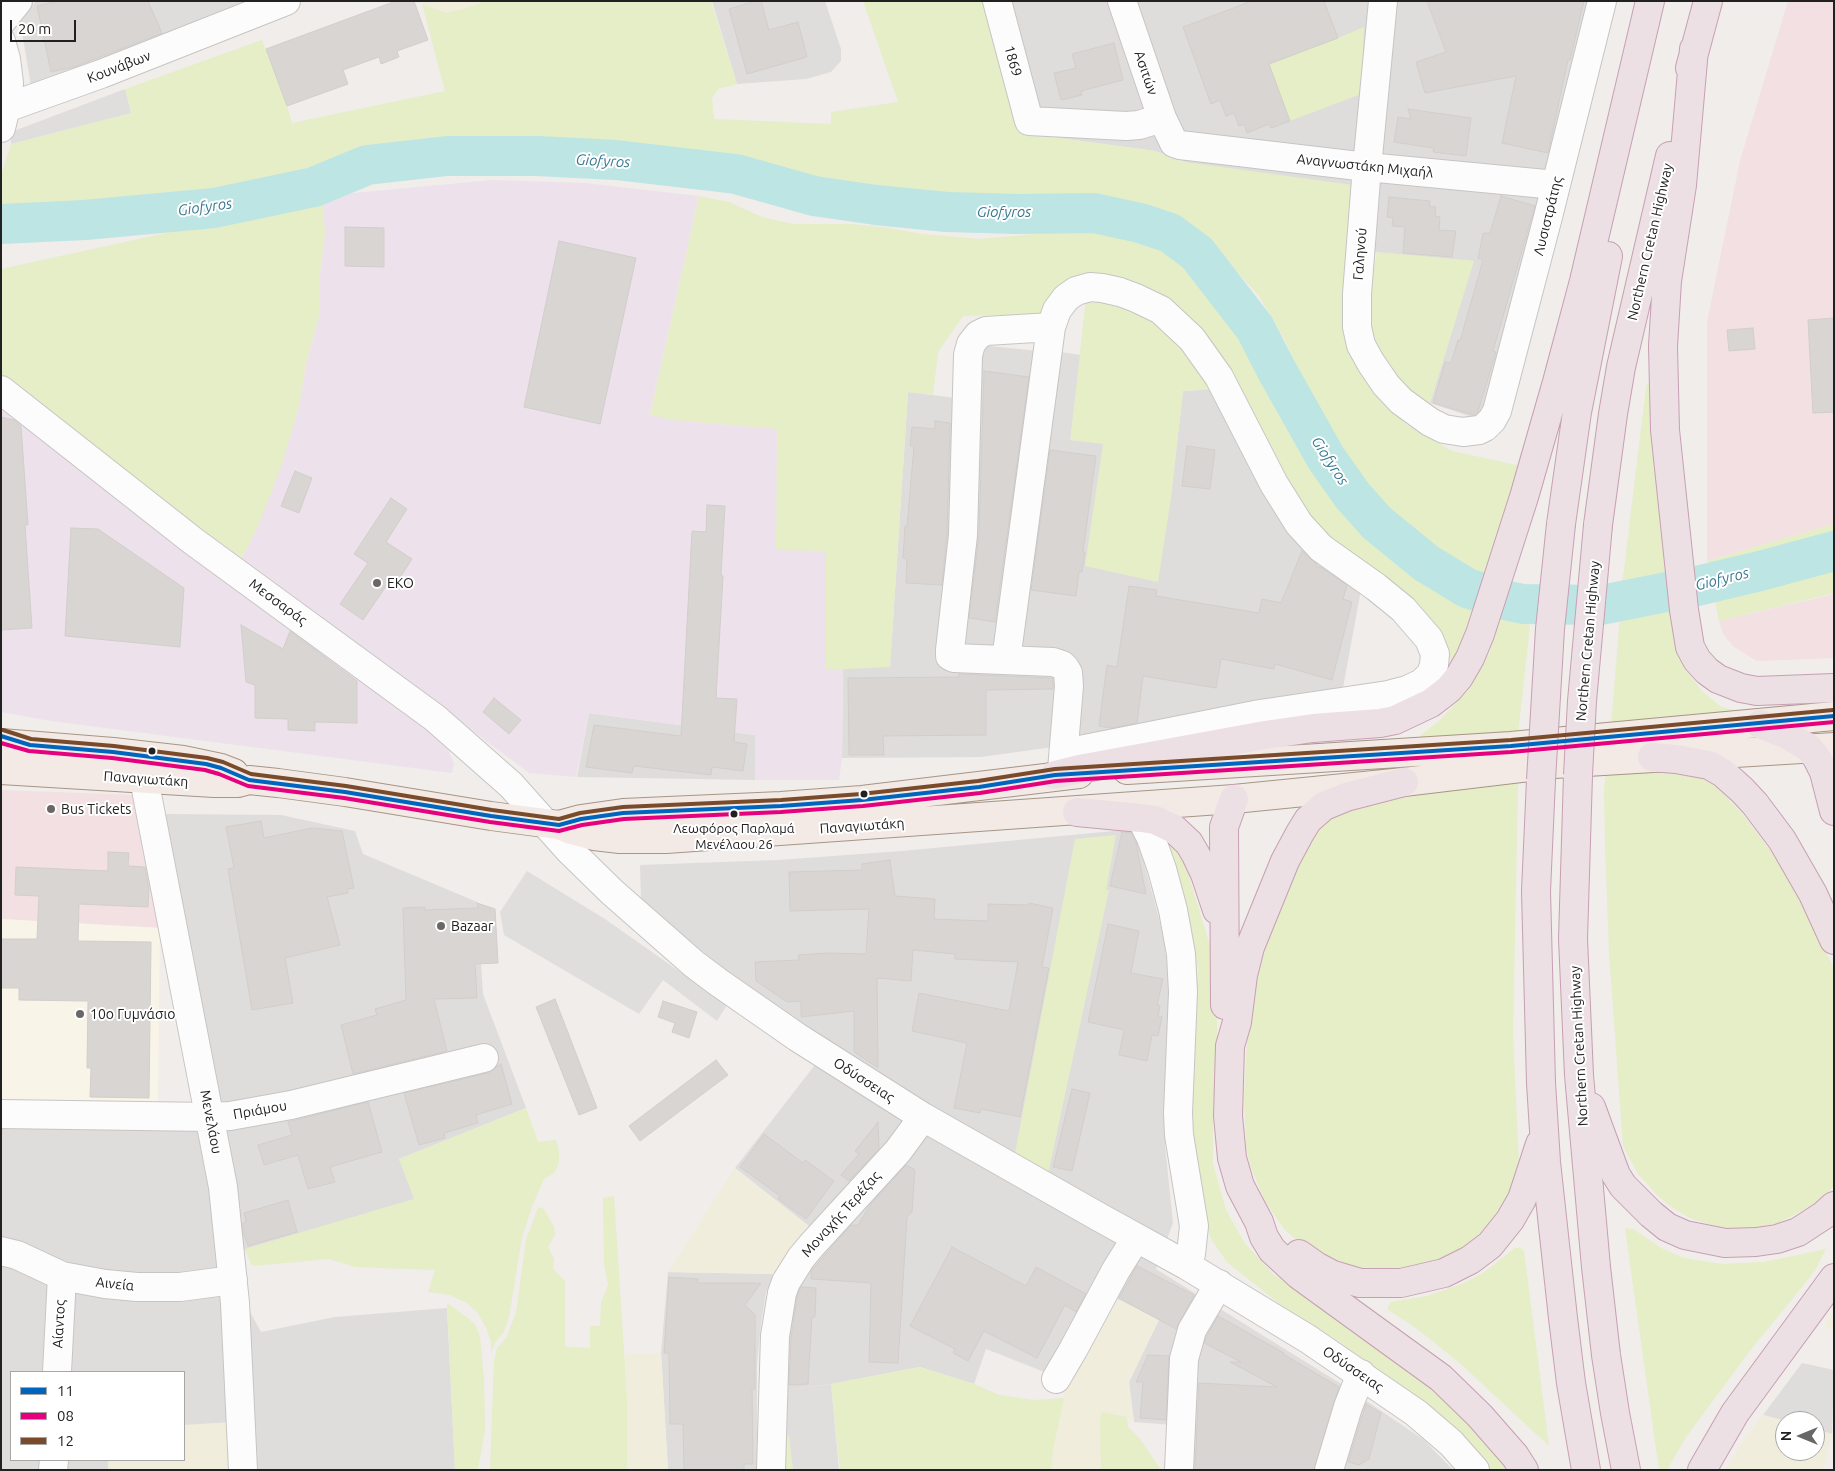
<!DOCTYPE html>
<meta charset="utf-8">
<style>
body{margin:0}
#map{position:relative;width:1835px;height:1471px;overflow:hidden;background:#f0edea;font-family:Ubuntu,sans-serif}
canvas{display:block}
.frame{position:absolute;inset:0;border:2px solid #212121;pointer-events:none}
.legend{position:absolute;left:10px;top:1371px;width:175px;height:90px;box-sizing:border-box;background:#fff;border:1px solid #a6a6a6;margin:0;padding:6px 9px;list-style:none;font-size:15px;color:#212121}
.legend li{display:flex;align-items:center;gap:10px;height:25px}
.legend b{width:25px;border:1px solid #a6a6a6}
.north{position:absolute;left:1775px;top:1411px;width:50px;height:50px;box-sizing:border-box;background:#fff;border:1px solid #a6a6a6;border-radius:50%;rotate:270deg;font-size:14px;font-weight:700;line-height:20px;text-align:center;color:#212121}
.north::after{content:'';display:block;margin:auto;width:18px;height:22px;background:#696867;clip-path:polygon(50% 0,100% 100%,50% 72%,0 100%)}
.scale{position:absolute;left:10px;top:20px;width:66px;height:22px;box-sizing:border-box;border:2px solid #212121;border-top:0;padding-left:6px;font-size:15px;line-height:18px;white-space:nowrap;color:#212121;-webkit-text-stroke:4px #fff;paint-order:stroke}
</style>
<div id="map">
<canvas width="1835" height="1471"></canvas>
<div class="frame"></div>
<ul class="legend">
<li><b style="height:6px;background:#0065bd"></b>11</li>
<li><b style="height:6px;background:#e5007d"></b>08</li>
<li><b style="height:6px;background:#7a4b2a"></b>12</li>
</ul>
<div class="north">N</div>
<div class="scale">20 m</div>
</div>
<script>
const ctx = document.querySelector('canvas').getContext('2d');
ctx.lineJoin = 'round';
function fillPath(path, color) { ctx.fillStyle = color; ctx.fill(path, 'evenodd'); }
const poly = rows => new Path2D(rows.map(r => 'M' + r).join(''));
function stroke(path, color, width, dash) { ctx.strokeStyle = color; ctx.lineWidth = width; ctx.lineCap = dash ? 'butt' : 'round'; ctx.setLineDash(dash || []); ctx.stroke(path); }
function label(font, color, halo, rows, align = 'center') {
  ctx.font = font + ' Ubuntu,sans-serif'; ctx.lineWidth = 4; ctx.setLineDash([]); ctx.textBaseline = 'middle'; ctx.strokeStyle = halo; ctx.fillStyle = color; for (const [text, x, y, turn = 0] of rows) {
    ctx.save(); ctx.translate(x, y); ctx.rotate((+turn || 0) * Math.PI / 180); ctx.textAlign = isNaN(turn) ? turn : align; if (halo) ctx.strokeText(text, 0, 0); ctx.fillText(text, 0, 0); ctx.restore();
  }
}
fillPath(poly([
 [36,1,260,1,32,92,20,20],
 [712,1,825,1,841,49,841,61,831,72,806,79,737,84],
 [984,1,1593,1,1481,420,1430,403,1473,261,1350,250,1185,162,1155,151,1030,134],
 [979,345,1080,355,1070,440,1103,443,1170,504,1183,391,1212,389,1363,579,1342,693,1071,748,1046,748,981,757,842,758,843,668,890,666,908,392,972,400],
 [589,713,755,735,755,780,577,777],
 [164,814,281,815,355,831,363,854,477,902,483,994,526,1108,399,1159,415,1199,239,1251,243,1299,261,1332,335,1317,447,1308,455,1470,1,1470,1,1126,225,1129],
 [11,1372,184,1372,184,1460,11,1460],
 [1135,829,1161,926,1172,989,1165,1069,1165,1145,1173,1223,1156,1269,1346,1387,1424,1440,1453,1470,1174,1470,1173,1425,1134,1422,1129,1382,1158,1320,1102,1291,1052,1375,986,1349,974,1384,920,1367,831,1384,776,1391,779,1327,823,1237,735,1168,828,1048,778,1013,664,920,641,898,640,865,778,860,902,851],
 [668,1272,773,1274,766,1293,761,1323,757,1364,757,1470,668,1470,661,1353],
 [1802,1363,1834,1370,1832,1434,1815,1429,1815,1421,1785,1421,1763,1415]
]), '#dfdddc');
fillPath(poly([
 [1788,1,1834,1,1834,524,1707,561,1707,322,1740,161],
 [1834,594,1834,658,1757,661,1733,646,1723,634,1719,621],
 [1,790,134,795,160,928,1,919]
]), '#f2e0e2');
fillPath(poly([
 [493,180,585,183,699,196,650,414,674,420,778,429,776,549,826,550,826,669,843,668,842,758,839,780,755,780,755,735,589,713,576,777,529,773,242,558,259,524,298,410,306,364,320,312,320,273,325,233,322,196],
 [1,406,442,735,454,764,452,773,51,721,1,712]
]), '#ede2eb');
fillPath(poly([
 [1,919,160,928,158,1105,1,1100]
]), '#f8f4e7');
fillPath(poly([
 [421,1,485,1,474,6,446,13,422,4],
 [735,1168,808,1226,773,1274,668,1272],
 [1108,1294,1159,1320,1129,1382,1134,1422,1127,1417,1102,1412,1101,1470,1051,1470,1053,1450,1064,1398,1076,1354],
 [1834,1311,1834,1331,1824,1326],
 [625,1353,661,1353,668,1470,627,1470,627,1398],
 [1763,1415,1785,1421,1785,1451,1815,1451,1815,1429,1832,1434,1823,1470,1725,1470,1743,1441],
 [233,1422,234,1470,108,1470,108,1460,184,1460,184,1425]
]), '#f1eddd');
fillPath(poly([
 [485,1,711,1,737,84,718,89,712,98,714,119,831,124,831,112,898,102,863,1,984,1,1030,134,1155,151,1185,162,1353,185,1359,361,1381,400,1407,425,1452,451,1521,466,1484,579,1440,558,1378,507,1344,465,1308,397,1286,342,1259,296,1202,233,1156,212,1094,203,927,200,833,190,735,165,622,150,532,147,437,149,369,157,338,168,270,182,229,194,162,200,1,209,1,175,11,144,131,113,125,89,262,40,287,106,292,123,445,91,422,4,446,13,474,6],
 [1364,27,1361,94,1290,121,1269,64,1338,38],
 [322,196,325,233,320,273,320,312,306,364,298,410,282,464,259,524,242,558,167,504,11,383,1,373,1,269,235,218],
 [699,196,729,202,762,217,793,224,851,224,889,228,922,234,979,239,1080,230,1143,236,1170,249,1204,275,1249,336,1293,422,1330,488,1371,533,1435,586,1472,608,1456,664,1447,658,1315,527,1277,472,1245,405,1130,286,1047,314,963,316,938,352,933,395,908,392,890,667,826,670,826,551,776,550,777,429,674,420,650,415],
 [1377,252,1474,261,1430,403,1412,397,1378,359,1367,318,1369,295],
 [1086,299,1113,300,1138,309,1185,345,1212,389,1183,391,1170,504,1158,582,1085,566,1103,444,1070,440],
 [1648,383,1654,383,1677,647,1685,669,1702,691,1721,707,1748,713,1611,726,1623,578,1646,387],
 [1834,524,1834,593,1719,621,1707,561],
 [1500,620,1530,625,1518,735,1407,741,1419,737,1440,720,1467,691,1490,651],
 [1660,769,1693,772,1713,782,1744,816,1770,850,1792,884,1816,930,1834,969,1834,1185,1828,1193,1815,1204,1778,1223,1761,1228,1727,1229,1711,1225,1690,1218,1670,1206,1659,1197,1638,1174,1623,1146,1609,952,1605,843,1604,791,1606,772],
 [1518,782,1513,1035,1519,1166,1514,1186,1501,1210,1483,1233,1473,1243,1444,1263,1383,1270,1370,1270,1337,1264,1307,1249,1284,1229,1265,1201,1250,1165,1246,1147,1244,1097,1249,1006,1253,975,1309,837,1333,816,1359,805,1379,801],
 [1116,835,1106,890,1109,890,1048,1174,1015,1153,1075,839],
 [1165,840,1173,844,1180,853,1187,870,1211,949,1217,995,1217,1035,1213,1115,1213,1164,1226,1210,1244,1242,1273,1274,1377,1343,1450,1402,1511,1470,1488,1470,1433,1410,1337,1340,1286,1309,1227,1262,1211,1239,1196,1194,1188,1091,1198,969],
 [526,1108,538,1142,556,1140,559,1151,559,1163,555,1172,544,1179,533,1204,522,1237,509,1317,504,1331,495,1343,491,1353,491,1341,487,1330,478,1313,467,1303,450,1295,428,1292,435,1270,355,1267,329,1259,252,1266,245,1249,414,1199,399,1159],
 [614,1196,627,1398,627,1470,490,1470,494,1361,497,1348,506,1338,516,1313,526,1240,538,1207,544,1209,554,1227,555,1234,548,1247,554,1259,553,1269,565,1281,565,1347,590,1348,590,1326,600,1326,601,1303,608,1285,604,1263,603,1198],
 [1625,1228,1633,1229,1663,1249,1684,1258,1722,1264,1764,1262,1826,1249,1814,1272,1749,1352,1686,1437,1667,1470,1659,1470],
 [1515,1248,1521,1248,1524,1251,1549,1446,1461,1364,1416,1328,1387,1309,1391,1302,1427,1296,1464,1283,1483,1273],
 [447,1303,469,1319,476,1326,480,1337,484,1379,485,1429,478,1470,455,1470],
 [920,1367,974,1384,999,1395,1034,1400,1064,1398,1053,1450,1051,1470,840,1470,831,1384],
 [1102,1412,1127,1417,1128,1427,1140,1439,1161,1470,1101,1470,1100,1421],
 [781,1434,789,1436,793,1470,776,1470]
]), '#e5eec7');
fillPath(poly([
 [125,89,131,113,11,144,11,132],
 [1061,352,1080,355,1070,440,1051,438],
 [527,871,605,919,727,1005,717,1021,663,980,639,1014,504,935,500,912],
 [831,1384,839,1470,793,1470,789,1436,781,1434,776,1391]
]), '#e0dedd');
stroke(poly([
 [1,224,85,220,214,208,314,187,367,165,447,156,537,156,616,160,736,174,814,196,876,205,947,212,1017,214,1094,213,1140,223,1170,233,1197,253,1255,328,1276,369,1326,458,1352,495,1377,523,1426,563,1467,588,1504,600,1523,604,1601,605,1697,586,1760,571,1834,551]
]), '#bce5e4', 40);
const building = poly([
 [58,1,148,1,162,33,74,67,51,72,37,6,58,1],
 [396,1,414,1,428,40,397,51,399,57,381,64,379,57,343,70,348,84,287,106,266,49,396,1],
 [755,1,761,1,769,30,798,22,807,57,747,74,729,9,755,1],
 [1252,1,1324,1,1338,38,1269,64,1290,121,1271,128,1269,124,1247,133,1244,124,1239,126,1234,113,1226,116,1220,100,1211,104,1183,27,1252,1],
 [1427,1,1584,1,1570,60,1568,60,1548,153,1502,143,1516,76,1425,93,1416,62,1446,52,1427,1],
 [1114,43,1123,80,1081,91,1082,95,1061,100,1054,73,1076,68,1072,54,1114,43],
 [1408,109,1471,118,1466,156,1433,152,1434,148,1394,142,1398,117,1411,119,1408,109],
 [1501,196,1535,206,1493,351,1496,352,1478,412,1473,415,1433,403,1445,362,1451,363,1458,340,1460,341,1482,264,1482,259,1478,259,1483,233,1490,233,1501,196],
 [1389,197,1430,201,1429,206,1436,207,1435,216,1440,217,1439,230,1456,231,1452,257,1403,253,1405,227,1392,226,1393,218,1387,217,1389,197],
 [345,227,384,228,384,267,345,266,345,227],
 [559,241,636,258,600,424,524,407,559,241],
 [1834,318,1834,412,1813,413,1808,320,1834,318],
 [1753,328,1755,349,1729,351,1727,330,1753,328],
 [984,371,1029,377,995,622,969,618,979,535,984,371],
 [1,417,14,420,21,426,28,525,25,525,32,628,1,630,1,417],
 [935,421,950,423,947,534,942,585,906,583,907,559,903,558,905,526,907,526,914,446,910,446,912,427,935,429,935,421],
 [1187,446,1215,450,1210,489,1182,486,1187,446],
 [1050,450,1096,456,1083,552,1085,552,1082,572,1079,572,1076,596,1031,590,1050,450],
 [295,471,312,478,299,513,281,506,295,471],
 [391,498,407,509,386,542,412,559,399,579,393,576,363,620,340,604,368,563,354,554,391,498],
 [707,505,725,506,721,575,723,576,716,698,737,699,734,742,747,744,743,771,712,767,711,775,634,766,632,773,586,767,594,725,681,736,692,531,706,532,707,505],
 [71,528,98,529,184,588,180,647,65,636,71,528],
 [1302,551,1317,564,1316,566,1322,568,1347,585,1343,599,1352,602,1332,680,1275,664,1274,669,1221,659,1216,688,1143,676,1137,723,1111,728,1099,726,1107,665,1117,667,1129,586,1157,590,1156,596,1259,613,1262,599,1281,603,1302,551],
 [241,625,283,649,290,631,357,681,357,723,315,722,315,731,288,730,288,719,255,718,255,685,246,682,241,625],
 [959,674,1050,678,1053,678,1053,689,986,690,986,735,883,736,884,755,849,755,848,678,959,677,959,674],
 [494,698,521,720,509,734,483,712,494,698],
 [261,821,264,838,312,828,342,831,354,888,347,889,348,893,327,897,340,945,285,958,293,1003,252,1010,228,869,234,868,226,827,261,821],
 [1122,832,1131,833,1136,843,1146,894,1110,886,1122,832],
 [108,852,129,853,128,866,145,867,149,889,148,907,79,904,78,941,151,942,149,1098,90,1097,91,1068,87,1068,88,1001,19,1000,19,988,1,988,1,939,37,939,39,896,15,895,16,867,108,871,108,852],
 [890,860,895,896,935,899,934,919,988,921,988,904,1029,905,1029,903,1053,908,1042,967,1049,968,1020,1117,981,1109,980,1113,954,1108,967,1043,912,1031,919,993,1009,1011,1018,962,955,959,955,954,913,950,911,981,877,978,878,1068,854,1052,854,1011,801,1017,801,1001,787,1002,756,981,755,962,799,960,798,955,828,953,866,954,869,909,790,911,789,872,862,870,862,864,890,860],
 [477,903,495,909,498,963,475,964,477,998,434,999,447,1051,353,1074,341,1025,377,1015,375,1009,406,1000,403,908,425,907,425,910,478,908,477,903],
 [1108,924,1139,931,1131,973,1163,979,1157,1005,1160,1006,1158,1016,1162,1017,1158,1036,1152,1035,1147,1061,1119,1055,1124,1030,1088,1022,1108,924],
 [555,999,597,1108,579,1115,536,1007,555,999],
 [663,1001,697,1012,689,1038,672,1032,675,1023,658,1017,663,1001],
 [716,1060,728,1075,640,1141,629,1126,716,1060],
 [501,1064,512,1104,476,1115,478,1123,444,1133,445,1138,419,1145,404,1093,488,1073,501,1064],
 [1072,1089,1090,1093,1072,1171,1053,1167,1072,1089],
 [368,1102,382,1152,330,1167,335,1182,308,1189,298,1155,264,1165,258,1145,292,1135,288,1122,368,1102],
 [878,1122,879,1149,849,1181,841,1175,859,1154,855,1151,878,1122],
 [764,1134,803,1163,805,1160,834,1181,806,1219,778,1199,780,1196,740,1167,764,1134],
 [906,1165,915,1170,912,1212,907,1217,898,1363,869,1362,871,1283,811,1279,811,1271,851,1225,858,1225,871,1204,906,1165],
 [288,1200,297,1232,248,1246,243,1231,242,1224,246,1222,244,1213,288,1200],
 [952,1247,1026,1286,1036,1267,1086,1294,1076,1312,1065,1305,1037,1358,984,1331,968,1361,953,1353,955,1349,910,1326,952,1247],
 [1137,1266,1194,1295,1176,1329,1119,1298,1137,1266],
 [669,1277,698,1279,698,1283,761,1283,745,1305,755,1315,755,1389,752,1389,753,1464,744,1464,744,1470,684,1470,683,1424,670,1424,669,1353,664,1353,669,1277],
 [801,1287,816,1288,815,1317,812,1317,808,1384,789,1385,791,1338,797,1297,801,1287],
 [1218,1316,1284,1353,1283,1354,1339,1387,1314,1470,1195,1470,1199,1383,1277,1387,1230,1362,1241,1362,1204,1343,1207,1336,1218,1316],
 [1148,1355,1169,1356,1166,1420,1140,1418,1143,1382,1136,1382,1148,1355],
 [1366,1404,1381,1413,1369,1459,1359,1465,1348,1462,1366,1404]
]);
fillPath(building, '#d8d5d3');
stroke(building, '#d3cecb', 1);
const minor = poly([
 [997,1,1029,121,1126,126,1139,125,1162,118],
 [1122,1,1162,118,1174,143,1180,145,1367,167,1556,185],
 [1383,1,1367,167,1357,294,1357,327,1361,345,1371,363,1386,385,1401,401,1430,422,1444,429,1463,432,1479,430,1485,427,1492,420,1497,411,1548,217,1602,1],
 [1,22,18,1],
 [1,41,6,59,9,83,8,99,1,128],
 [6,108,101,74,286,1],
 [1051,327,986,331,978,335,971,344,968,355,963,535,950,650,950,656,954,658,1053,662,1062,665,1065,668,1068,673,1069,686,1062,770],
 [1,390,193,541,435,718,511,785,569,850,612,892,694,964,718,982,797,1037,923,1117,1099,1217,1186,1265,1308,1339,1416,1413,1451,1443,1475,1470],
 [1006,660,1051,327,1057,310,1066,298,1076,291,1090,287,1102,288,1120,292,1136,298,1161,310,1192,339,1219,377,1274,484,1299,524,1321,548,1376,587,1403,609,1429,639,1435,654,1434,665,1431,674,1422,683,1407,690,1388,695,1260,714,1065,753],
 [144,779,223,1187,235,1303,243,1470],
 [1141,818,1151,838,1162,869,1173,910,1181,954,1183,992,1178,1113,1179,1135,1194,1226,1191,1254,1186,1265],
 [1,1114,210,1117,230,1116,291,1105,484,1058],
 [1,1251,17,1255,62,1276,105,1284,137,1287,180,1287,233,1280],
 [57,1372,62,1276],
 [1056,1379,1073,1350,1116,1270,1136,1238],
 [53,1470,54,1460],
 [771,1470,775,1336,782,1293,786,1282,801,1258,811,1246,898,1151,923,1117],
 [1179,1470,1184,1359,1192,1330,1219,1284],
 [1329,1470,1348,1407,1361,1374]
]);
const major = poly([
 [1,743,113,752,183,760,221,768,234,773],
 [1,770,214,783,238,783,249,780,278,783,345,792,491,816,559,825,571,830,594,836,620,839,666,839,1234,799,1404,782,1554,764,1834,747],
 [1127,770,1511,746,1834,716],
 [559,825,581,819,623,813,781,806,862,800,1079,774]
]);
const highway = poly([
 [1694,49,1682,185,1667,281,1663,346,1665,430,1684,610,1690,647,1697,660,1707,671,1718,679,1741,688,1757,691,1834,688],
 [1690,68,1708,1],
 [1561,524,1577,412,1608,256],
 [1598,525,1613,414,1621,367,1670,156],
 [1760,724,1785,734,1809,748,1817,758,1824,772,1834,811],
 [1652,757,1676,759,1709,765,1723,773,1742,790,1755,804,1782,840,1813,894,1834,940],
 [1055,775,1079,769,1265,735,1313,728,1380,723,1395,720,1431,703,1449,689,1459,677,1470,658,1480,634,1524,497,1557,382,1584,281,1650,1],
 [1578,775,1573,939,1579,1075,1596,1267,1606,1355,1615,1413,1626,1470],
 [1541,780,1536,891,1541,1083,1546,1162,1563,1318,1571,1383,1586,1470],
 [1404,782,1346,797,1324,806,1308,820,1300,833,1285,861,1250,947,1243,975,1237,1022,1230,1046,1228,1116,1232,1158,1240,1186,1259,1222,1264,1237,1272,1250,1299,1275,1441,1378,1480,1416,1515,1456,1524,1470],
 [1077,812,1141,818,1155,820,1174,829,1189,843,1196,855,1205,874,1217,910],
 [1225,1005,1224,827,1234,799],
 [1591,1107,1616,1175,1623,1186,1651,1214,1667,1227,1685,1235,1725,1243,1756,1242,1777,1239,1798,1232,1824,1215,1834,1206],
 [1299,1254,1316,1266,1333,1275,1360,1283,1401,1283,1444,1273,1470,1260,1490,1245,1510,1220,1522,1199,1540,1144],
 [1702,1470,1735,1413,1834,1278]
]);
stroke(minor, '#c7c5c4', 30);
stroke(major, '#a79586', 30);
stroke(highway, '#c79fb4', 30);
stroke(minor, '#fdfcfc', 28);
stroke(major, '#f3eae6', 28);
stroke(highway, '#ece0e4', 28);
const highwayBridge = poly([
 [1578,775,1582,701,1598,525],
 [1541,780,1550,629,1561,524]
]);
stroke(highwayBridge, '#c79fb4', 30, []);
stroke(highwayBridge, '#ece0e4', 28);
stroke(poly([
 [1,736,30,745,113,752,206,764,221,768,249,780,345,792,491,816,559,825,581,819,623,813,781,806,862,800,979,787,1055,775,1511,746,1834,716]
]), '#0065bd', 4);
stroke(poly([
 [1,743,29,751,112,758,205,770,219,774,248,786,344,798,490,822,559,831,582,825,624,819,781,812,863,806,980,793,1056,781,1511,752,1834,722]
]), '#e5007d', 4);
stroke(poly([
 [3,730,31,739,114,746,207,758,223,762,251,774,346,786,492,810,559,819,580,813,623,807,781,800,861,794,978,781,1055,769,1511,740,1833,710]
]), '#7a4b2a', 4);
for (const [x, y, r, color] of [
 [377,583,5,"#696867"],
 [152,751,4.5,"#212121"],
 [864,794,4.5,"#212121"],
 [51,809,5,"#696867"],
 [734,814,4.5,"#212121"],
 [441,926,5,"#696867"],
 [80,1014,5,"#696867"]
]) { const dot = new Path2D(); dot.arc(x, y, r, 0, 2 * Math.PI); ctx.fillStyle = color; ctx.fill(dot); stroke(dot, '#fff', 2); }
label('13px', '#212121', '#fff', [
 ["Λεωφόρος Παρλαμά",734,829],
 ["Μενέλαου 26",734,845]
]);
label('14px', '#212121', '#fff', [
 ["1869",1013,61,74],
 ["Κουνάβων",119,67,-21],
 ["Ασιτών",1146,73,71],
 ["Αναγνωστάκη Μιχαήλ",1365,166,6],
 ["Λυσιστράτης",1548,216,-76],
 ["Northern Cretan Highway",1650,242,-77],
 ["Γαληνού",1360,254,-86],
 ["Μεσσαράς",278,602,36],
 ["Northern Cretan Highway",1588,641,-85],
 ["Παναγιωτάκη",146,779,4],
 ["Παναγιωτάκη",862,826,-4],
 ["Northern Cretan Highway",1579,1046,-93],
 ["Οδύσσειας",864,1080,33],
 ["Πριάμου",260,1110,-10],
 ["Μενελάου",211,1122,79],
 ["Μοναχής Τερέζας",841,1214,-48],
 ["Αινεία",115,1284,6],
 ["Αίαντος",59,1324,-87],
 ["Οδύσσειας",1353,1369,34]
]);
label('14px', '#212121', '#fff', [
 ["ΕΚΟ",387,583],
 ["Bus Tickets",61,809],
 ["Bazaar",451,926],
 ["10ο Γυμνάσιο",90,1014]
], 'left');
label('italic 15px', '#387890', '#fff', [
 ["Giofyros",603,161,3],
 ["Giofyros",205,207,-8],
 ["Giofyros",1004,212],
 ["Giofyros",1330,461,57],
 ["Giofyros",1722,579,-14]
]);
</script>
